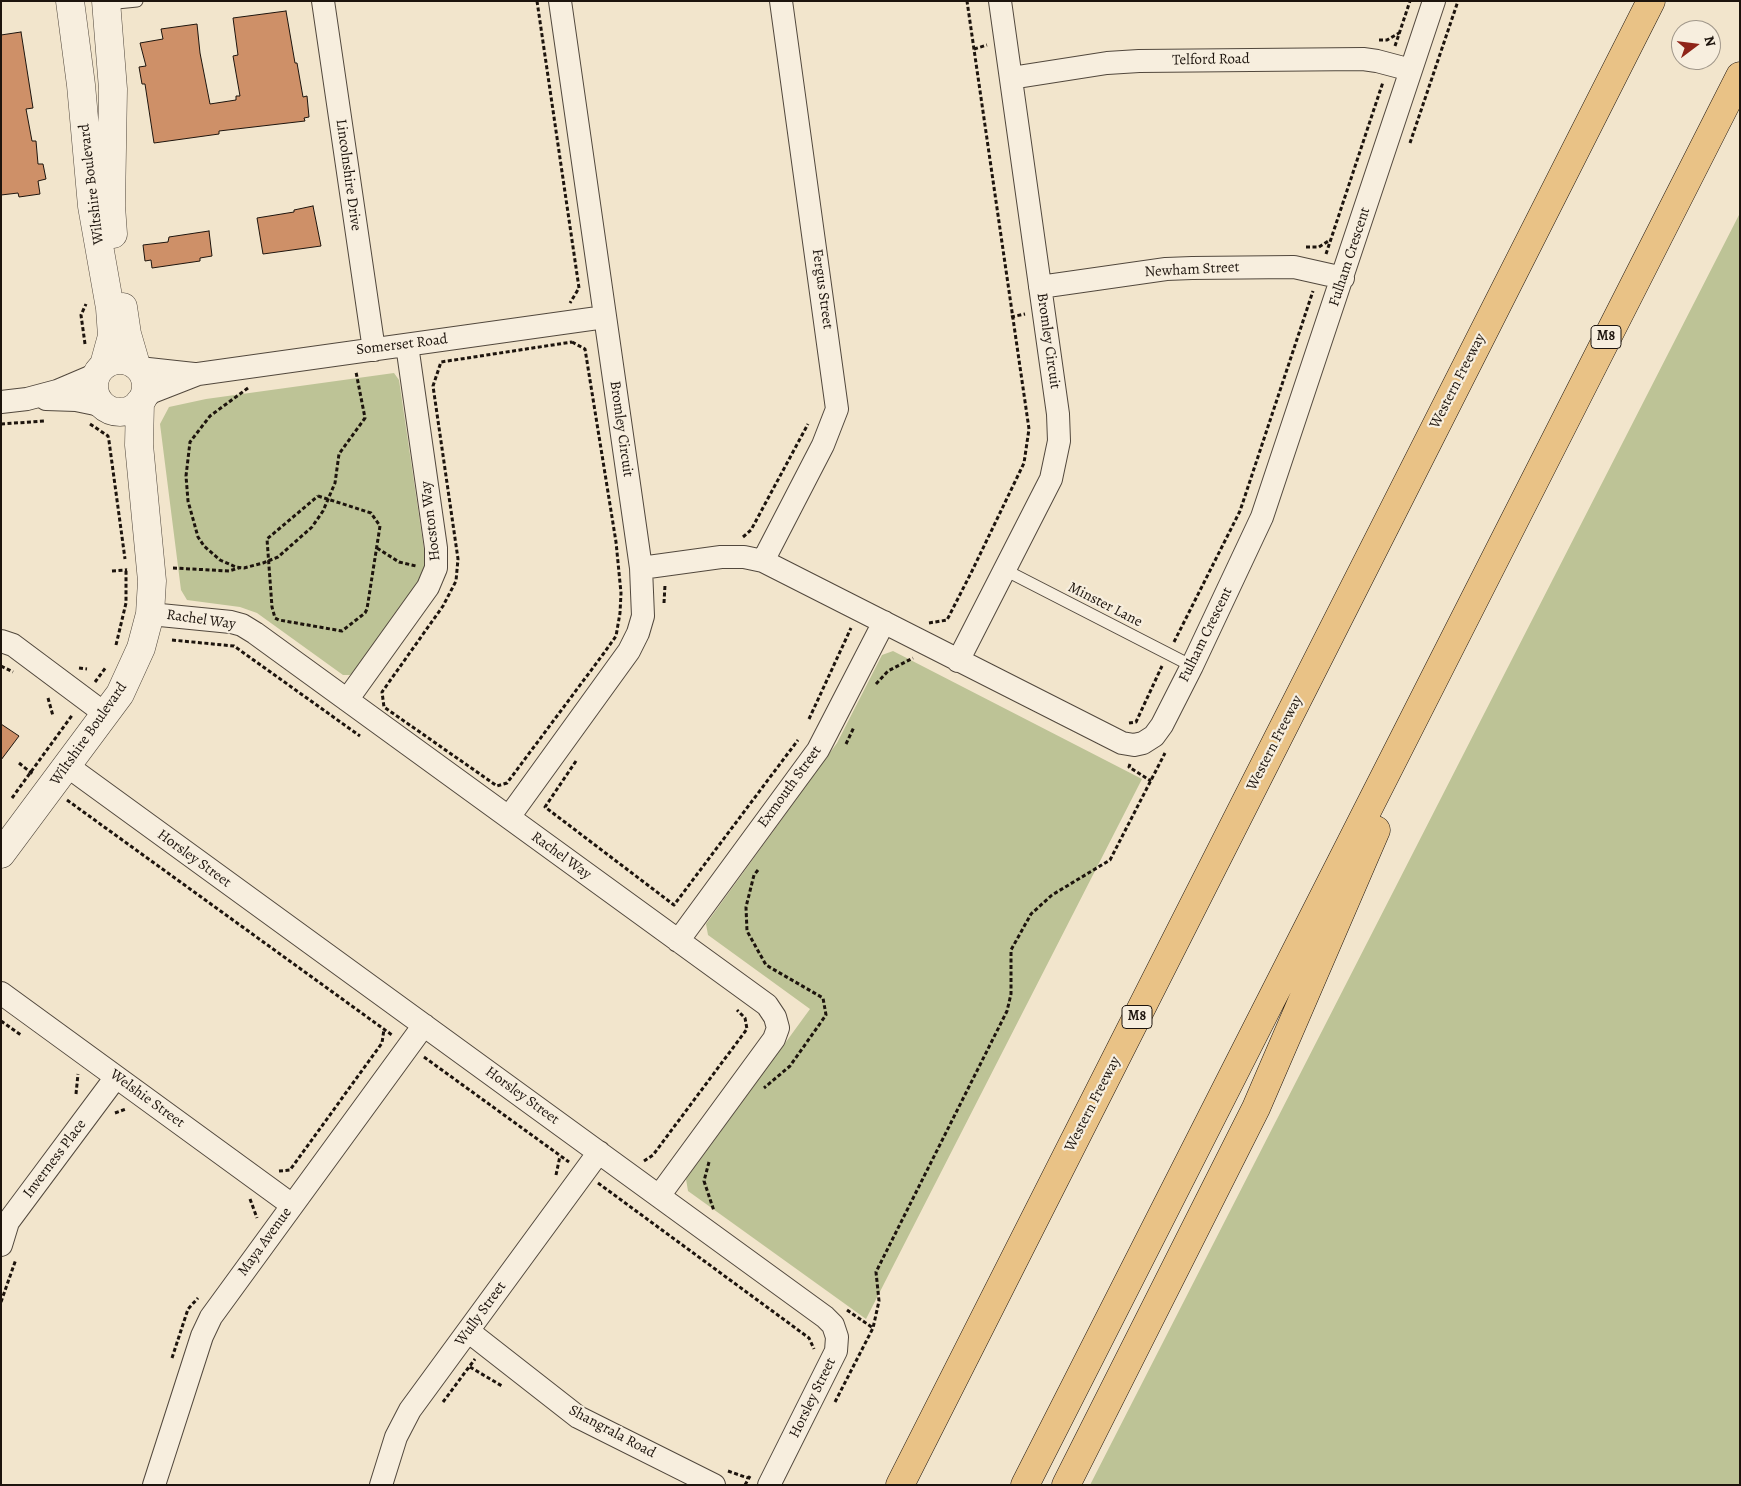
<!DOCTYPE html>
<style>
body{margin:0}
#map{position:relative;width:1741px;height:1486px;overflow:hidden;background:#f2e5cc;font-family:Alegreya,serif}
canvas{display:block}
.frame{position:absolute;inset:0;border:2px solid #1d140d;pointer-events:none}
.north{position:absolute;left:1671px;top:20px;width:50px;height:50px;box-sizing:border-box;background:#f7eede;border:1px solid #a0978a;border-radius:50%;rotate:75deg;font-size:14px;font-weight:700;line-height:20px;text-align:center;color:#1d140d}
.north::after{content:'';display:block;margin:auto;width:18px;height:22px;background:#8f2418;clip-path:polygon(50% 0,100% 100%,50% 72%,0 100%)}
</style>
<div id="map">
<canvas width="1741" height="1486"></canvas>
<div class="frame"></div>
<div class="north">N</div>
</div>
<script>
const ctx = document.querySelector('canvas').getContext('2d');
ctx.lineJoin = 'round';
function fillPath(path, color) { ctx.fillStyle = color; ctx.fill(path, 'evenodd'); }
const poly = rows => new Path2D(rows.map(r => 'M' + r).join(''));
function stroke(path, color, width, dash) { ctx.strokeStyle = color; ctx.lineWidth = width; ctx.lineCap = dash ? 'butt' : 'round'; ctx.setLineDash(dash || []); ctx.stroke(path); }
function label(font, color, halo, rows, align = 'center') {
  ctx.font = font + ' Alegreya,serif'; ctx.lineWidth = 4.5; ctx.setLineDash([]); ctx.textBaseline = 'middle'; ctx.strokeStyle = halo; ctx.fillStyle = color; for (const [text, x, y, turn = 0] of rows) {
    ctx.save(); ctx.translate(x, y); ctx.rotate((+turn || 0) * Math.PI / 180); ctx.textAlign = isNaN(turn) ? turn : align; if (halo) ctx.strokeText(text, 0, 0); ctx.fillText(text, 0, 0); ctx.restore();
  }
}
fillPath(poly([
 [1740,213,1740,1485,1090,1485],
 [394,373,399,380,426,563,424,576,358,668,350,675,343,675,257,613,240,607,187,600,181,590,160,424,169,407,206,399],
 [893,651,1142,779,866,1319,688,1191,686,1179,810,1009,708,935,706,924,837,743,882,655]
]), '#bdc396');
const building = poly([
 [286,11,295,63,297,63,303,97,307,96,309,117,304,118,305,121,219,131,219,134,154,143,145,84,142,84,139,67,146,66,140,43,163,39,161,29,197,24,200,53,210,104,236,100,236,96,240,96,233,56,238,55,233,18,286,11],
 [21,32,33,108,26,109,32,141,36,141,38,164,43,164,46,179,38,181,40,194,19,197,18,193,1,195,1,35,21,32],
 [313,206,321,246,263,254,257,218,294,212,294,210,313,206],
 [209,231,212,256,200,258,200,261,152,268,151,260,145,261,143,245,168,242,169,237,209,231],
 [1,724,19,736,1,760,1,724]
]);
fillPath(building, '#ce9068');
stroke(building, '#1d140d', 1);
const service = poly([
 [107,4,137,1],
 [1005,570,1192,666]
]);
const minor = poly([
 [323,1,374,350],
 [1011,78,1107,63,1139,61,1363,59,1377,61,1411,70],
 [1040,287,1166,269,1192,268,1294,267,1343,278],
 [139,368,194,374],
 [46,399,76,400,105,406],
 [143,399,152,392,198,374,605,317],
 [1,402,27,399,57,391,97,374],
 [763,561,823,445,837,409,781,1],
 [641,568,721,557,744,557,763,561,1122,743,1134,745,1143,743,1154,736,1162,725,1192,666,1262,517,1434,1],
 [150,614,231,622,242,625,255,633,767,1005,775,1017,778,1028,774,1039,659,1196],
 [1,641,13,645,104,713],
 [958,661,1051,479,1059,441,1058,414,1000,1],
 [347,700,428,587,436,568,436,548,407,345],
 [66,765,825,1317,833,1325,837,1337,836,1351,769,1485],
 [509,817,629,651,638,633,643,616,641,568,560,1],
 [678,941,818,750,884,622],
 [1,993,292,1205],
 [1,1245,8,1222,116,1077],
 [468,1331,578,1417,714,1485],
 [154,1485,202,1336,211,1317,424,1025],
 [381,1485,396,1437,410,1410,599,1152]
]);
const tertiary = poly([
 [70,1,81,85,92,206,110,308,112,336,104,365],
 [106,1,113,89,111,206,113,234],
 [123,307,127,334,136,365],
 '94 386a26 26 0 1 1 52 0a26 26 0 1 1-52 0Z',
 [1,854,120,694,141,648,150,614,152,581,139,445,140,402]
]);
const motorway = poly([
 [900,1485,1651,1],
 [1025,1485,1740,76],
 [1066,1485,1256,1108,1376,830]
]);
stroke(service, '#52483d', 13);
stroke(minor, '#52483d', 24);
stroke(tertiary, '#52483d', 29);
stroke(motorway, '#1d140d', 29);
stroke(poly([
 [537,1,579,288,570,303],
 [1379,40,1387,40,1399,33],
 [1395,46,1410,1],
 [974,49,987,45],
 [1410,143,1458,1],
 [1306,247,1319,247,1330,240],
 [1326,254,1383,82],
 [1011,317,1025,314],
 [572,342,585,349,616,542,621,593,620,613,616,636,604,653,507,783,497,786,384,707,382,692,443,606,456,581,458,559,433,386,441,362,572,342],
 [85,344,81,315,86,304],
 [248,388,210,416,190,442,186,476,188,501,198,537,204,546,220,560,236,567,244,568,263,563,278,557,312,527,323,511,335,483,339,454,365,418,356,372],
 [1,424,45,421],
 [90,424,108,436,109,441,125,559],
 [318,496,371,513,380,526,367,609,365,613,342,631,279,620,275,618,272,607,267,539,318,496],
 [743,537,751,530,808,424],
 [377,548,399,562,416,566],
 [173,568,229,571,239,568],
 [112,571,127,570],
 [664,603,665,585],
 [929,623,947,620,972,571,1024,463,1029,429,967,1],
 [172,640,234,646,360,736],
 [1174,642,1240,511,1313,291],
 [116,645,126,603,126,568],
 [1,666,13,672],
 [79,668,87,669],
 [95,682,106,667],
 [876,684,888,671,913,658],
 [48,698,53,716],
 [809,719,851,628],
 [1129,723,1136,722,1162,666],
 [846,744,854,727],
 [576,761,545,807,674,905,798,740],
 [19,763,34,775],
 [1130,764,1129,767,1151,781],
 [12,798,73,714],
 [67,800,392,1035],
 [758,870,754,875,746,907,747,931,766,965,823,998,826,1015,790,1066,764,1088],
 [1,1021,21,1035],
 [424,1057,569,1162],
 [76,1094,78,1074],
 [115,1113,126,1109],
 [644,1161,653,1155,747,1029,745,1018,737,1010],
 [709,1162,704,1181,714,1211],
 [279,1171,290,1170,382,1043,384,1029],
 [556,1175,560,1156],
 [598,1183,790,1324,809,1338,814,1349],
 [250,1199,257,1218],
 [1,1302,16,1259],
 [847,1310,873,1328],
 [172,1358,188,1309,198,1298],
 [470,1367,502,1386],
 [443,1402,475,1359],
 [835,1402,873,1328,879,1301,876,1272,1007,1011,1011,994,1011,950,1031,914,1052,895,1110,860,1165,753],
 [728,1471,748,1478],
 [745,1485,750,1476]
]), '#1d140d', 3, [4, 2.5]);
stroke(service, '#f7eede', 11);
stroke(minor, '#f7eede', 22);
stroke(tertiary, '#f7eede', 28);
stroke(motorway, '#e9c286', 28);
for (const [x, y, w] of [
 [1606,337,30],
 [1137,1017,30]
]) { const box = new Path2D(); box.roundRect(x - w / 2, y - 11.5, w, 23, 4); ctx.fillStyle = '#f7eede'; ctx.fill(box); stroke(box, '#1d140d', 1); }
label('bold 14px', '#1d140d', null, [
 ["M8",1606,337],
 ["M8",1137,1017]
]);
label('15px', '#1d140d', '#f7eede', [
 ["Telford Road",1211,60,-1],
 ["Lincolnshire Drive",348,175,82],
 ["Wiltshire Boulevard",92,184,-97],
 ["Fulham Crescent",1350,257,-72],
 ["Newham Street",1192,270,-3],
 ["Fergus Street",822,289,82],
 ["Bromley Circuit",1048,341,82],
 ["Somerset Road",402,345,-7],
 ["Western Freeway",1458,381,-63],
 ["Bromley Circuit",621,429,82],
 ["Hocston Way",431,521,-97],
 ["Minster Lane",1105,605,27],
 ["Rachel Way",201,620,8],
 ["Fulham Crescent",1206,635,-64],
 ["Wiltshire Boulevard",89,734,-55],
 ["Western Freeway",1275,743,-63],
 ["Exmouth Street",790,787,-54],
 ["Rachel Way",561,856,36],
 ["Horsley Street",194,859,36],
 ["Horsley Street",522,1096,36],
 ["Welshie Street",147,1099,36],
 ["Western Freeway",1093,1104,-63],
 ["Inverness Place",55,1159,-53],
 ["Maya Avenue",265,1242,-54],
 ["Wully Street",481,1314,-54],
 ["Horsley Street",813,1398,-64],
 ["Shangrala Road",612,1432,28]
]);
</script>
